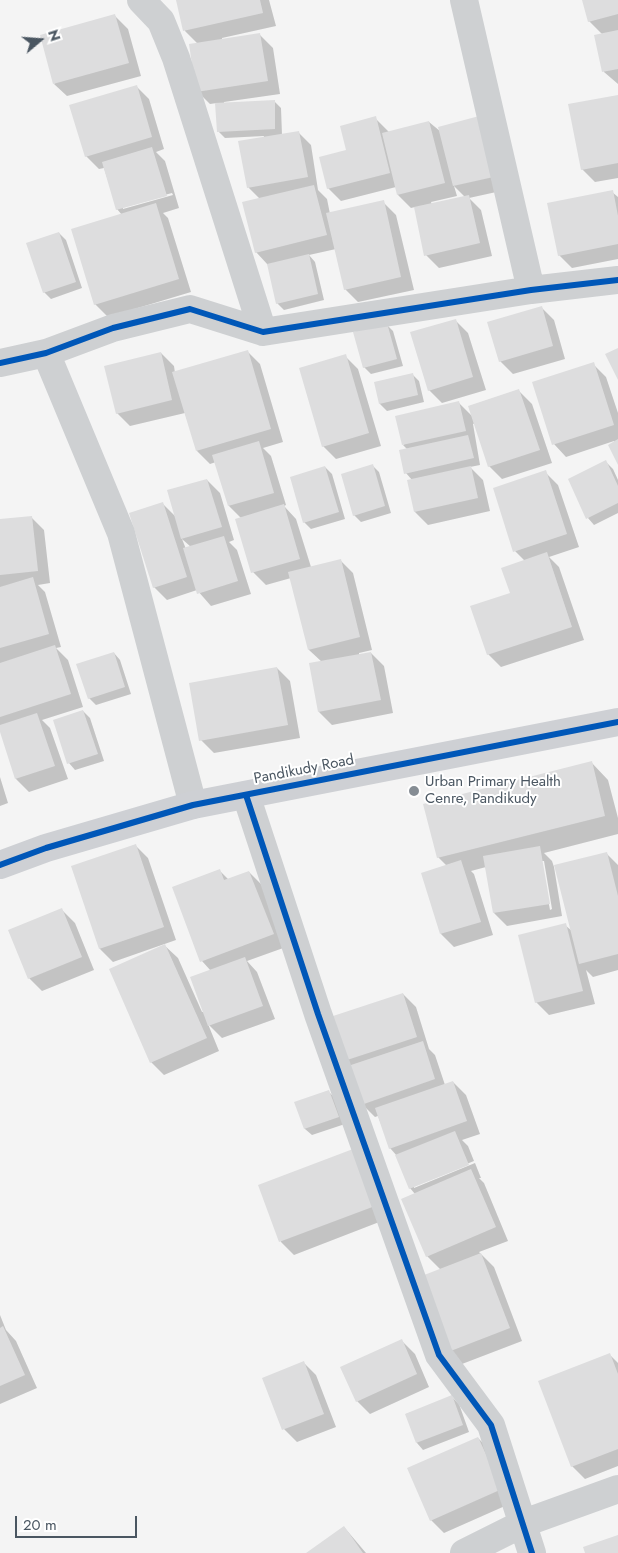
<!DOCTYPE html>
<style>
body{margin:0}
#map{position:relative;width:618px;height:1553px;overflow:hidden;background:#f4f4f4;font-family:Jost,sans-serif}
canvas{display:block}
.north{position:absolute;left:15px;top:15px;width:50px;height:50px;-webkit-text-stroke:4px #fff;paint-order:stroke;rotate:72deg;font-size:14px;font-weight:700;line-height:20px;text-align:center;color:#4a5661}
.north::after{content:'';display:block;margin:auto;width:18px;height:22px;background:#4a5661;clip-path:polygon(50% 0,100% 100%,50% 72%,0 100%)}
.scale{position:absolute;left:15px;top:1516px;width:122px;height:22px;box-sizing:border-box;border:2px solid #4a5661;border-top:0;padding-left:6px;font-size:15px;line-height:18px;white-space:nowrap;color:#4a5661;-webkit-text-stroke:4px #fff;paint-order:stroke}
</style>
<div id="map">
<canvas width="618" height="1553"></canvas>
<div class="north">N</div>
<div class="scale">20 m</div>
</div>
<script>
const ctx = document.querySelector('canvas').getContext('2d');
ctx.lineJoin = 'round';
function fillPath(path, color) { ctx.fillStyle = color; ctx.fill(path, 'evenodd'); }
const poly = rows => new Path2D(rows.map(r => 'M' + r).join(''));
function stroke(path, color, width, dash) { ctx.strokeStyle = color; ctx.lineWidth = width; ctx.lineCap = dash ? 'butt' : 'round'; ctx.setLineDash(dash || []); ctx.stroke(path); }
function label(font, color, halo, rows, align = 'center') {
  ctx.font = font + ' Jost,sans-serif'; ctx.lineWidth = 4; ctx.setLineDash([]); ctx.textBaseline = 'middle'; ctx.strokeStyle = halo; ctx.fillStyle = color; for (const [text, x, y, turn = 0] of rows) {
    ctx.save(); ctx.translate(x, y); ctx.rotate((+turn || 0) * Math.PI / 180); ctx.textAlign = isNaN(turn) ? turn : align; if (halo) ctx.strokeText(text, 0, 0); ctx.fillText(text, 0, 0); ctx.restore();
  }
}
fillPath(poly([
 [177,0,269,0,276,26,222,38,222,40,260,35,273,48,280,94,224,102,224,104,274,101,281,108,282,135,298,132,311,145,318,190,327,199,330,214,383,202,396,215,414,290,358,302,345,289,336,249,309,255,315,262,324,300,284,310,277,303,268,265,256,252,260,199,248,187,264,136,225,138,218,131,217,103,210,104,197,91,198,44,185,31],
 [583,0,618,0,618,84,604,72,595,36,603,35,589,21],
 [115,16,128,29,141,76,67,96,54,84],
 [136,86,149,99,164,149,156,152,165,161,179,208,163,213,168,218,191,292,108,317,95,304,122,215,117,209,104,168,99,169,86,156],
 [172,193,173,195,123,209,123,206],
 [618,96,618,178,595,182,582,169],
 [375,118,389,132,429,122,510,189,469,198,481,210,492,256,439,268,426,255,415,207,411,208,398,195,396,187,341,201,328,188,348,151],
 [454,186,465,197,432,205,431,202,457,196],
 [612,192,618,197,618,259,572,268,559,255],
 [59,233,66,240,82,288,51,299,44,292],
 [541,307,554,320,565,359,513,374,500,361],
 [455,320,468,333,486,390,442,403,429,390],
 [387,325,393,331,403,366,371,374,364,367],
 [247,351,260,364,283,442,263,448,271,456,286,505,284,506,296,519,311,567,340,560,353,573,372,650,359,653,359,655,371,653,384,666,393,713,332,725,319,712,322,662,309,650,291,578,266,585,253,572,241,518,229,506,216,462,210,464,197,451,185,413,130,426,117,413,161,353,174,366,175,373],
 [345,356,358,369,381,446,336,459,323,446],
 [593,364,606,377,618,413,618,462,614,441,566,457,554,444],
 [412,374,419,381,424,402,387,411,380,404,375,383],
 [519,391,532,404,552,463,502,479,489,466,475,423,473,424,480,465,470,467,483,480,490,511,428,525,415,512,412,480,406,473,408,450,403,445,459,403,473,417],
 [606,462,613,469,618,480,618,513,594,525,588,518],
 [372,465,379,472,391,513,361,522,354,515],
 [325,467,332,474,345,519,311,529,304,522],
 [545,472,558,485,579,547,549,557,559,567,584,640,501,667,488,654,525,561,515,551],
 [207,480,220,493,234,540,229,542,237,550,251,594,211,606,197,590,167,600,154,587,162,503,176,517],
 [182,539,191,547,186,549],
 [31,517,44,530,50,583,38,585,45,592,61,647,56,648,68,660,83,707,42,720,50,728,68,779,29,792,16,779,0,728,0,520],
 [114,653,120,660,131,694,96,705,89,698],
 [277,668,290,681,300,738,214,753,201,740],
 [83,711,90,718,104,761,75,770,69,763],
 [591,762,608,780,618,818,618,834,544,853,552,861,554,867,607,854,618,865,618,970,593,977,586,970,595,1004,549,1015,536,1002,565,925,572,931,556,867,554,867,562,916,507,926,494,913,486,867,471,871,474,874,493,935,454,947,441,934,447,866,438,857],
 [541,861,544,861,552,909,550,910],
 [0,777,8,803,0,806],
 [135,845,148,858,176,940,113,962,100,949,72,867],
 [219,870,229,880,249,872,262,885,286,947,247,961,257,972,275,1019,222,1038,208,1024,219,1051,164,1075,151,1062,164,945,178,958,202,1012,204,1012,211,971,202,961],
 [62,910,75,923,94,970,42,991,29,978],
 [403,994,416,1007,429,1049,435,1055,445,1085,453,1082,466,1095,480,1134,462,1140,468,1146,474,1161,414,1185,414,1188,475,1163,481,1178,479,1178,484,1183,508,1241,479,1252,494,1267,522,1341,462,1364,449,1351,441,1270,427,1256,415,1194,410,1188,397,1156,390,1148,378,1116,375,1117,362,1104,345,1060],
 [328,1091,335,1098,345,1124,312,1135,305,1129,296,1103],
 [353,1150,387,1219,294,1255,281,1242,260,1186],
 [0,1315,6,1330,16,1341,37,1388,0,1404],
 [402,1341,415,1354,429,1387,370,1414,357,1401],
 [610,1355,618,1363,618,1466,585,1479,572,1466],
 [303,1362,316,1375,336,1427,297,1442,284,1429],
 [452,1397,459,1404,469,1432,423,1450,417,1443,406,1414],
 [478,1438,491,1451,514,1502,444,1533,431,1520],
 [344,1527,366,1553,308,1553]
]), '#0003');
fillPath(poly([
 [176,0,260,0,263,13,183,31],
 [582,0,618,0,618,14,588,22],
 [115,14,129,63,53,84,40,35],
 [618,30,618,69,602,72,594,35],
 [260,33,268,81,196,92,189,44],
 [137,85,152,137,85,157,69,105],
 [618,95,618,163,581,170,568,104],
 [275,100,275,129,217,132,215,103],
 [483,115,498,176,453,186,438,127],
 [376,116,390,173,327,189,319,157,346,150,340,126],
 [429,121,445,183,397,195,382,133],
 [299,131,308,177,247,188,238,141],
 [152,147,167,196,116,210,102,162],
 [314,185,327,235,255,253,242,202],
 [613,190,618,216,618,244,558,256,547,203],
 [469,195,480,243,424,256,414,207],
 [384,200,401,277,344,290,326,213],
 [156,203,179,279,94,305,71,229],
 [59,232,76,282,43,293,26,243],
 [309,254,318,294,276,304,267,264],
 [542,306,553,346,499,362,487,322],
 [456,319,473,377,428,391,410,332],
 [387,323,397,359,363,368,353,332],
 [618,348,618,380,605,354],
 [248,350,271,429,196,451,172,372],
 [161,352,172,400,116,414,104,366],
 [346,354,369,433,322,447,299,368],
 [594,362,614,425,552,445,532,382],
 [413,373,418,395,379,404,374,382],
 [519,389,540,450,488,467,468,406],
 [459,401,466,431,402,445,395,416],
 [468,435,474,458,404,474,399,450],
 [618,439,618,465,608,445],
 [259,441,274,493,228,506,212,455],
 [606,460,618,486,618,503,586,519,568,479],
 [373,464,385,506,353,516,341,474],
 [325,466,339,512,303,523,290,477],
 [471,466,478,498,414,512,407,480],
 [546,470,567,534,513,552,493,488],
 [207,479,222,527,181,539,167,490],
 [163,502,187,577,153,588,129,513],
 [284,504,300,559,251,573,235,519],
 [32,516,38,571,0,575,0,519],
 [224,536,238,581,197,594,183,548],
 [547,552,572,627,487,655,470,606,510,593,501,568],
 [341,559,360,637,308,650,288,572],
 [33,577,49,634,0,648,0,587],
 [55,645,71,694,0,717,0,663],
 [114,652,125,687,88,699,76,664],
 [371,652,381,700,318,712,309,663],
 [277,667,288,725,199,741,189,683],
 [83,710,98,754,67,764,53,720],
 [37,713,55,766,15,779,0,732,0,725],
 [592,761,605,816,437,858,423,804],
 [136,844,164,927,99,949,71,866],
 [540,846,550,904,493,913,483,856],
 [607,852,618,896,618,954,579,964,554,865],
 [461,860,481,922,440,934,421,873],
 [220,869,224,880,249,871,274,934,200,962,172,887],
 [62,908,82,957,28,979,8,930],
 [566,923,583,991,535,1003,518,935],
 [165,944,207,1038,150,1063,109,969],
 [245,957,263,1006,208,1026,190,977],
 [403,993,417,1037,344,1061,330,1017],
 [423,1041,435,1079,361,1105,348,1066],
 [453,1081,467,1121,389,1149,375,1108],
 [329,1090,339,1117,304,1129,294,1102],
 [455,1131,469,1165,409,1189,395,1155],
 [353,1149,375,1206,279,1242,258,1185],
 [471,1169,496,1227,426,1257,401,1199],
 [481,1253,510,1328,448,1352,419,1277],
 [3,1326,25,1375,0,1386,0,1328],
 [402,1339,417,1374,356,1402,340,1367],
 [610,1353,618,1374,618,1449,571,1467,538,1381],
 [304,1361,324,1414,282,1430,262,1378],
 [452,1395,463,1425,416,1443,405,1414],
 [478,1437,502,1489,430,1521,407,1468],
 [344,1526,363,1553,306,1553],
 [618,1535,618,1553,585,1553,583,1547]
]), '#ddddde');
stroke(poly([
 [141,0,161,21,176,58,263,332],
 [464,0,531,290],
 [46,353,121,533,193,805],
 [0,363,46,353,113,328,190,309,263,332,531,290,618,280],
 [246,795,318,1014,439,1355,491,1425,532,1553],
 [464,1553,524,1523,618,1489]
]), '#ced0d2', 28);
stroke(poly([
 [0,865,46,848,193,805,618,722]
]), '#ced0d4', 28);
stroke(poly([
 [0,363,46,353,113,328,190,309,263,332,531,290,618,280],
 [246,795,318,1014,439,1355,491,1425,532,1553],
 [0,865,46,848,193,805,618,722]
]), '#0057b8', 6);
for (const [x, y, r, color] of [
 [414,791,6,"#868d94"]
]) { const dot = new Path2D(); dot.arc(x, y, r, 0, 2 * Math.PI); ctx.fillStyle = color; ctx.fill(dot); stroke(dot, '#fff', 2); }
label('15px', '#4a5661', '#fff', [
 ["Pandikudy Road",304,770,-11]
]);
label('15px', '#4a5661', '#fff', [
 ["Urban Primary Health",425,782],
 ["Cenre, Pandikudy",425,799]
], 'left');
</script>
